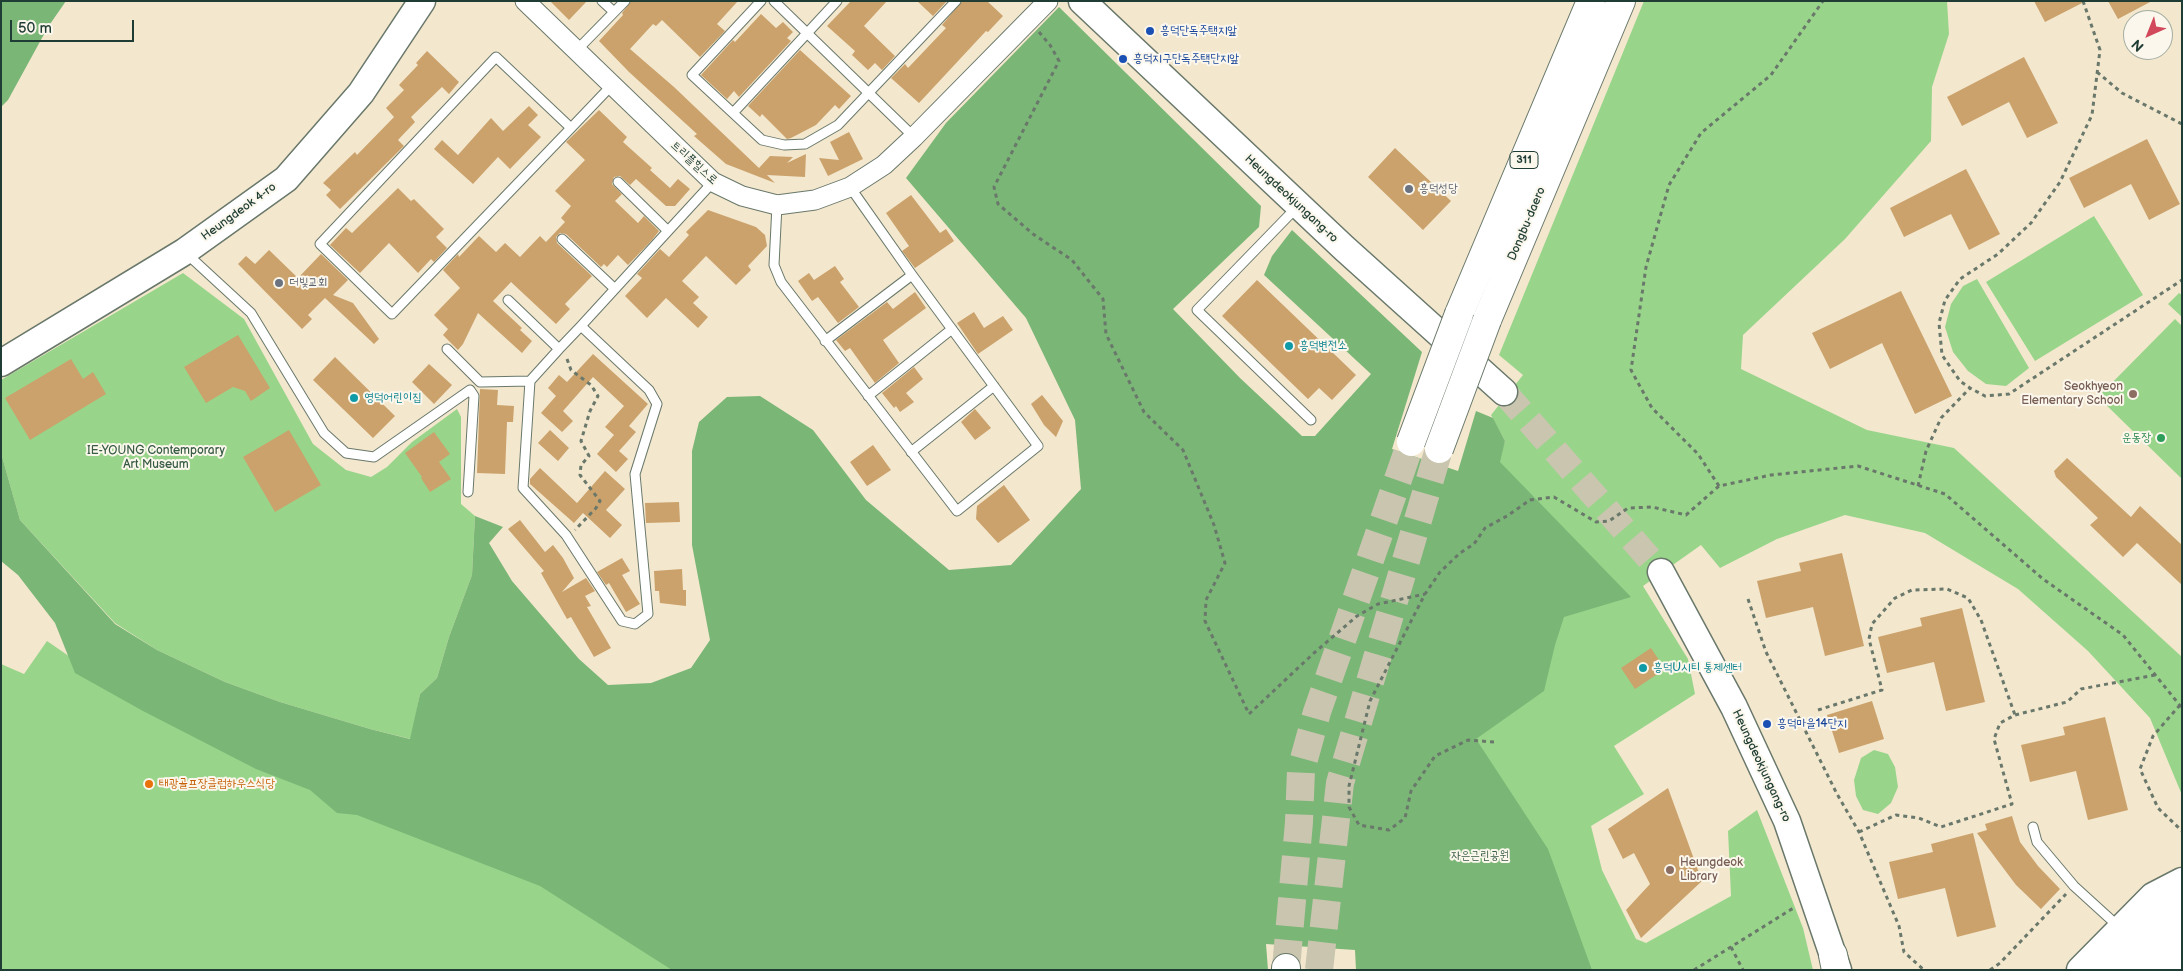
<!DOCTYPE html>
<meta charset="utf-8">
<style>
body{margin:0}
#map{position:relative;width:2183px;height:971px;overflow:hidden;background:#f3e7ce;font-family:"Balsamiq Sans",sans-serif}
canvas{display:block}
.frame{position:absolute;inset:0;border:2px solid #1f3d34;pointer-events:none}
.north{position:absolute;left:2123px;top:10px;width:50px;height:50px;box-sizing:border-box;background:#fbf7ec;border:1px solid #a3ada2;border-radius:50%;rotate:224deg;font-size:14px;font-weight:700;line-height:20px;text-align:center;color:#1f3d34}
.north::after{content:'';display:block;margin:auto;width:18px;height:22px;background:#d1495b;clip-path:polygon(50% 0,100% 100%,50% 72%,0 100%)}
.scale{position:absolute;left:10px;top:20px;width:124px;height:22px;box-sizing:border-box;border:2px solid #1f3d34;border-top:0;padding-left:6px;font-size:15px;line-height:18px;white-space:nowrap;color:#1f3d34;-webkit-text-stroke:4px #fbf7ec;paint-order:stroke}
</style>
<div id="map">
<canvas width="2183" height="971"></canvas>
<div class="frame"></div>
<div class="north">N</div>
<div class="scale">50 m</div>
</div>
<script>
const ctx = document.querySelector('canvas').getContext('2d');
ctx.lineJoin = 'round';
function fillPath(path, color) { ctx.fillStyle = color; ctx.fill(path, 'evenodd'); }
const poly = rows => new Path2D(rows.map(r => 'M' + r).join(''));
function stroke(path, color, width, dash) { ctx.strokeStyle = color; ctx.lineWidth = width; ctx.lineCap = dash ? 'butt' : 'round'; ctx.setLineDash(dash || []); ctx.stroke(path); }
function label(font, color, halo, rows, align = 'center') {
  ctx.font = font + ' "Balsamiq Sans","Poor Story",sans-serif'; ctx.lineWidth = 4; ctx.setLineDash([]); ctx.textBaseline = 'middle'; ctx.strokeStyle = halo; ctx.fillStyle = color; for (const [text, x, y, turn = 0] of rows) {
    ctx.save(); ctx.translate(x, y); ctx.rotate((+turn || 0) * Math.PI / 180); ctx.textAlign = isNaN(turn) ? turn : align; if (halo) ctx.strokeText(text, 0, 0); ctx.fillText(text, 0, 0); ctx.restore();
  }
}
fillPath(poly([
 [1644,1,1947,1,1949,34,1932,87,1931,141,1845,239,1743,335,1741,369,1867,430,1954,448,2182,657,2182,795,2150,718,2088,651,2018,589,1925,533,1845,515,1777,539,1720,568,1701,545,1643,586,1688,659,1695,694,1614,746,1644,794,1591,826,1602,870,1636,939,1646,943,1731,896,1728,831,1757,810,1803,928,1813,970,1365,970,1359,892,1505,441,1491,415,1523,375,1499,355],
 [2094,216,2143,295,2035,361,1986,282],
 [183,273,244,319,313,444,346,470,371,477,387,467,412,442,457,409,461,417,461,504,475,516,472,575,449,637,437,678,420,694,411,739,370,729,280,702,225,682,157,650,115,623,20,520,1,453,1,380],
 [1977,279,2029,368,2006,386,1986,384,1968,371,1953,352,1945,327,1951,304,1963,286],
 [2179,293,2182,295,2182,317,2168,304],
 [2175,319,2182,326,2182,479,2098,397],
 [47,641,92,672,865,970,1,970,1,664,24,674],
 [1874,750,1888,754,1895,767,1898,787,1891,803,1878,814,1863,810,1856,796,1854,780,1861,758]
]), '#98d58a');
fillPath(poly([
 [1,1,66,1,48,27,8,100,1,107],
 [1059,7,1261,206,1259,227,1173,309,1240,378,1302,436,1315,436,1371,374,1264,275,1272,256,1292,230,1422,352,1392,449,1458,471,1476,411,1493,418,1505,441,1500,462,1631,597,1564,617,1555,645,1544,691,1476,739,1548,849,1592,970,1356,970,1355,950,1266,944,1268,970,672,970,540,886,357,815,337,813,310,790,256,769,143,711,75,673,55,623,18,575,1,561,1,453,20,520,115,624,157,650,225,682,280,702,370,729,410,739,420,694,437,678,449,637,472,575,475,516,503,527,489,543,512,581,579,659,608,685,651,683,691,668,710,640,692,545,692,451,699,422,727,397,760,396,813,430,866,500,949,570,1011,565,1081,489,1075,420,1026,318,906,178,946,123]
]), '#7ab676');
fillPath(poly([
 [550,1,587,1,569,20],
 [631,1,738,1,717,24,725,31,700,57,662,20,656,26,653,24,630,49,674,87,759,168,770,156,793,157,787,163,806,154,805,177,767,175,775,183,726,164,694,136,697,134,629,72,599,41,623,15,622,13],
 [851,1,887,1,864,26,895,56,882,70,875,63,868,70,852,55,855,51,827,26],
 [917,1,947,1,933,16],
 [962,1,987,1,1003,16,988,32,986,31,919,103,891,78,905,64,908,68,946,28,942,25],
 [2034,1,2086,1,2045,22],
 [2108,1,2152,1,2118,19],
 [761,14,776,28,783,22,793,32,787,38,791,41,739,97,734,91,727,99,701,75,733,40,735,42],
 [800,50,851,96,839,109,835,105,816,125,791,138,787,139,762,114,760,117,748,106],
 [427,51,459,82,449,94,442,87,411,117,415,122,398,140,404,146,340,209,326,195,331,190,323,183,355,152,357,155,394,117,386,108,404,90,399,85,418,65,416,63],
 [2024,57,2058,123,2027,138,2009,102,1962,126,1947,97],
 [529,106,538,115,528,125,541,137,510,169,498,157,473,184,434,149,442,140,458,155,491,118,503,131],
 [599,110,627,137,623,142,652,168,650,170,670,188,678,179,690,189,675,206,666,206,636,179,630,185,620,176,614,177,612,184,622,194,615,201,638,223,644,216,659,231,652,240,628,265,618,255,607,267,604,264,601,267,566,234,560,233,556,237,557,243,592,276,565,304,570,309,556,324,511,282,493,301,522,328,520,330,532,341,522,353,478,313,463,344,458,350,443,335,448,329,434,315,460,288,443,270,458,254,459,257,479,236,496,252,505,243,520,257,540,236,546,242,565,222,561,218,571,206,555,191,585,160,566,142],
 [849,132,863,159,828,176,819,158,839,160,830,142],
 [2147,139,2180,204,2149,220,2131,184,2084,208,2069,178],
 [1395,148,1451,201,1423,230,1368,177],
 [1966,169,2000,234,1969,250,1951,214,1904,237,1890,208],
 [398,188,411,201,414,199,444,229,436,237,447,248,434,262,431,259,418,273,389,243,360,273,330,245,346,228,352,233],
 [911,195,940,233,946,229,954,241,915,268,902,251,909,246,886,213],
 [708,210,756,227,765,235,767,246,748,266,751,270,736,285,706,256,682,281,699,297,693,303,708,317,698,328,666,298,647,318,625,296,642,278,637,274,660,249,669,257,689,235,686,232],
 [269,250,298,278,321,254,348,280,333,295,353,303,379,339,374,344,325,298,308,315,312,319,302,329,238,264,246,256,255,264],
 [835,266,844,279,840,282,859,307,838,323,818,297,812,301,798,281,809,273,814,280],
 [1257,280,1356,375,1332,400,1319,388,1308,399,1222,316],
 [1901,291,1952,396,1915,414,1882,343,1830,369,1812,333],
 [915,292,926,308,883,340,899,363,875,383,850,348,845,351,836,340,887,302,893,309],
 [974,312,984,328,1003,316,1013,330,978,354,957,323],
 [238,335,270,388,251,401,245,391,233,387,206,403,184,367],
 [593,354,648,404,629,426,636,432,619,451,628,459,616,472,597,454,614,435,605,427,624,406,593,377,563,411,573,421,562,432,541,413,556,396,548,388,559,375,567,382],
 [335,357,395,416,373,438,313,380],
 [71,359,83,379,93,372,106,394,30,440,5,398],
 [429,364,452,385,434,404,412,382],
 [914,367,923,379,906,393,914,402,900,412,896,406,894,408,882,393],
 [480,389,498,390,497,405,514,406,513,422,507,422,505,474,477,473],
 [1042,395,1063,421,1056,437,1044,425,1031,404],
 [975,409,991,428,975,440,961,422],
 [289,430,321,485,275,512,243,457],
 [550,430,569,448,558,461,538,443],
 [434,432,450,454,439,462,451,479,430,492,421,478,422,477,405,453],
 [873,445,891,470,867,486,850,462],
 [2067,458,2131,517,2140,506,2182,545,2182,585,2137,543,2123,557,2090,525,2098,518,2056,477,2054,471],
 [540,468,577,503,605,471,625,489,606,510,622,525,610,538,583,513,574,523,530,484,530,479],
 [1004,485,1030,520,998,543,976,519,977,506],
 [679,502,680,522,646,523,645,503],
 [520,520,545,552,553,545,563,558,574,578,562,592,586,578,595,591,585,596,591,606,587,607,611,648,594,657,571,617,567,619,541,573,544,571,508,529],
 [1842,553,1864,646,1825,656,1813,607,1766,618,1757,581,1801,571,1799,563],
 [622,558,630,571,622,575,640,604,626,612,609,583,606,585,597,572],
 [682,569,683,590,686,590,686,606,660,603,659,591,655,591,654,571],
 [1962,608,1985,702,1946,711,1934,662,1887,673,1878,637,1922,626,1920,618],
 [1651,648,1665,669,1635,689,1621,668],
 [1872,701,1884,739,1839,753,1827,715],
 [2105,717,2128,810,2088,820,2076,771,2030,782,2021,745,2065,735,2063,727],
 [1668,788,1702,881,1641,938,1626,910,1650,884,1634,853,1623,859,1608,829],
 [2012,816,2020,842,2038,866,2060,889,2041,909,2016,885,1977,833,1987,830,1985,824],
 [1973,833,1996,927,1957,937,1945,888,1898,899,1889,862,1933,852,1931,844]
]), '#cba26b');
stroke(poly([
 [1504,392,1661,572]
]), '#c9c5af', 26, [26, 13]);
stroke(poly([
 [1286,968,1299,822,1301,770,1317,712,1411,442],
 [1319,970,1340,783,1439,449]
]), '#c9c5af', 28, [28, 14]);
const lane = poly([
 [602,1,614,12],
 [761,1,692,75,762,140,784,145,805,144,838,125,956,1],
 [774,1,914,137],
 [576,51,625,1],
 [733,113,837,1],
 [571,128,496,57,320,244,392,314,571,128,612,85],
 [618,182,668,231],
 [777,205,774,265,781,282,957,511,1038,446,912,275,850,187],
 [1297,207,1197,310,1311,420],
 [562,239,615,289],
 [187,254,251,313,324,433,346,453,374,457,470,390,474,396,468,492],
 [508,300,559,349],
 [581,326,649,390,657,404,635,474,648,614,635,624,622,621,566,535,523,488,530,381,559,349,581,326,668,231,713,182],
 [825,341,912,275],
 [447,349,480,382,530,381],
 [868,396,952,329],
 [911,452,994,386],
 [2033,827,2037,842,2074,886,2119,927]
]);
const street = poly([
 [525,1,713,182,742,196,777,205,815,200,850,187,884,165,914,137,1048,1]
]);
const secondary = poly([
 [1082,1,1344,248,1504,392],
 [1,363,184,252,286,179,361,93,422,1],
 [1661,572,1734,707,1787,821,1838,970],
 [2080,970,2153,896,2182,881],
 [2172,970,2182,959]
]);
const highway = poly([
 [1459,314,1591,1],
 [1487,320,1621,1],
 [1833,955,1836,970],
 [1286,968,1286,970],
 [2110,970,2182,901],
 [2144,970,2182,930]
]);
stroke(lane, '#69786a', 11);
stroke(street, '#69786a', 21);
stroke(secondary, '#69786a', 29);
stroke(highway, '#69786a', 30);
stroke(poly([
 [2083,1,2100,50,2092,115,2060,182,2031,223,1998,254,1960,279,1945,300,1939,323,1942,355,1960,381,1970,388,1985,396,2009,394,2182,280],
 [1039,32,1050,45,1059,61,994,187,998,204,1033,234,1072,260,1103,299,1106,334,1144,412,1183,450,1214,525,1225,563,1206,600,1205,621,1249,714,1314,653,1357,616,1378,604,1425,594],
 [2097,72,2122,93,2182,124],
 [567,359,571,370,591,385,598,396,590,411,581,441,589,456,581,465,580,475,600,501,596,508,575,530],
 [1719,486,1698,454,1652,408,1631,370,1646,267,1669,185,1701,133,1771,75,1823,1],
 [1918,486,1926,451,1941,418,1970,388],
 [1748,599,1766,652,1837,794,1859,832,1899,926,1904,952,1924,970],
 [2180,705,2153,736,2140,769,2158,808,2182,831],
 [1818,710,1882,690,1869,639,1872,624,1895,598,1912,590,1947,589,1968,598,1981,620,2015,715],
 [1494,742,1468,740,1435,756,1411,791,1405,818,1389,830,1359,825,1349,807,1349,786,1370,701,1425,594,1440,572,1460,553,1474,544,1485,528,1507,516,1530,500,1554,497,1596,522,1609,521,1628,508,1652,507,1686,515,1719,486,1771,475,1858,466,1945,494,2043,579,2123,635,2182,708],
 [1859,832,1896,815,1919,818,1941,827,2012,804,1994,739,2000,723,2015,715,2067,702,2081,689,2155,675],
 [1731,947,1743,970],
 [1694,970,1795,907],
 [1990,970,2000,963,2066,894]
]), '#69786a', 3, [4, 4]);
stroke(lane, '#fff', 9);
stroke(street, '#fff', 19);
stroke(secondary, '#fff', 26);
stroke(highway, '#fff', 28);
const highwayBridge = poly([
 [1411,442,1459,314],
 [1439,449,1487,320]
]);
stroke(highwayBridge, '#69786a', 30, []);
stroke(highwayBridge, '#fff', 28);
for (const [x, y, r, color] of [
 [1150,31,5,"#1a4fb4"],
 [1123,59,5,"#1a4fb4"],
 [1409,189,5,"#6b7280"],
 [279,283,5,"#6b7280"],
 [1289,346,5,"#0f9aa8"],
 [2133,394,5,"#8d6e63"],
 [354,398,5,"#0f9aa8"],
 [2161,438,5,"#2e9e5b"],
 [1643,668,5,"#0f9aa8"],
 [1767,724,5,"#1a4fb4"],
 [149,784,5,"#e8710a"],
 [1670,870,5,"#8d6e63"]
]) { const dot = new Path2D(); dot.arc(x, y, r, 0, 2 * Math.PI); ctx.fillStyle = color; ctx.fill(dot); stroke(dot, '#fbf7ec', 2); }
for (const [x, y, w] of [
 [1524,160,28]
]) { const box = new Path2D(); box.roundRect(x - w / 2, y - 8.5, w, 17, 4); ctx.fillStyle = '#fbf7ec'; ctx.fill(box); stroke(box, '#1f3d34', 1); }
label('bold 11px', '#1f3d34', null, [
 ["311",1524,160]
]);
label('12px', '#164399', '#fbf7ec', [
 ["흥덕단독주택지앞",1160,31],
 ["흥덕지구단독주택단지앞",1133,59],
 ["흥덕마을14단지",1777,724]
], 'left');
label('12px', '#1f3d34', '#fbf7ec', [
 ["트리플힐스로",694,163,42],
 ["Heungdeokjungang-ro",1291,199,43],
 ["Heungdeok 4-ro",239,212,-36],
 ["Dongbu-daero",1527,224,-67],
 ["Heungdeokjungang-ro",1761,766,65]
]);
label('12px', '#5b616d', '#fbf7ec', [
 ["흥덕성당",1419,189],
 ["더빛교회",289,283]
], 'left');
label('12px', '#0d838f', '#fbf7ec', [
 ["흥덕변전소",1299,346],
 ["영덕어린이집",364,398],
 ["흥덕U시티 통제센터",1653,668]
], 'left');
label('12px', '#785e54', '#fbf7ec', [
 ["Seokhyeon",2123,387],
 ["Elementary School",2123,401],
 ["Heungdeok",1680,863,"left"],
 ["Library",1680,877,"left"]
], 'right');
label('12px', '#27864d', '#fbf7ec', [
 ["운동장",2151,438]
], 'right');
label('12px', '#375b45', '#fbf7ec', [
 ["IE-YOUNG Contemporary",156,451],
 ["Art Museum",156,465],
 ["자은근린공원",1480,856]
]);
label('12px', '#c56008', '#fbf7ec', [
 ["태광골프장클럽하우스식당",159,784]
], 'left');
</script>
